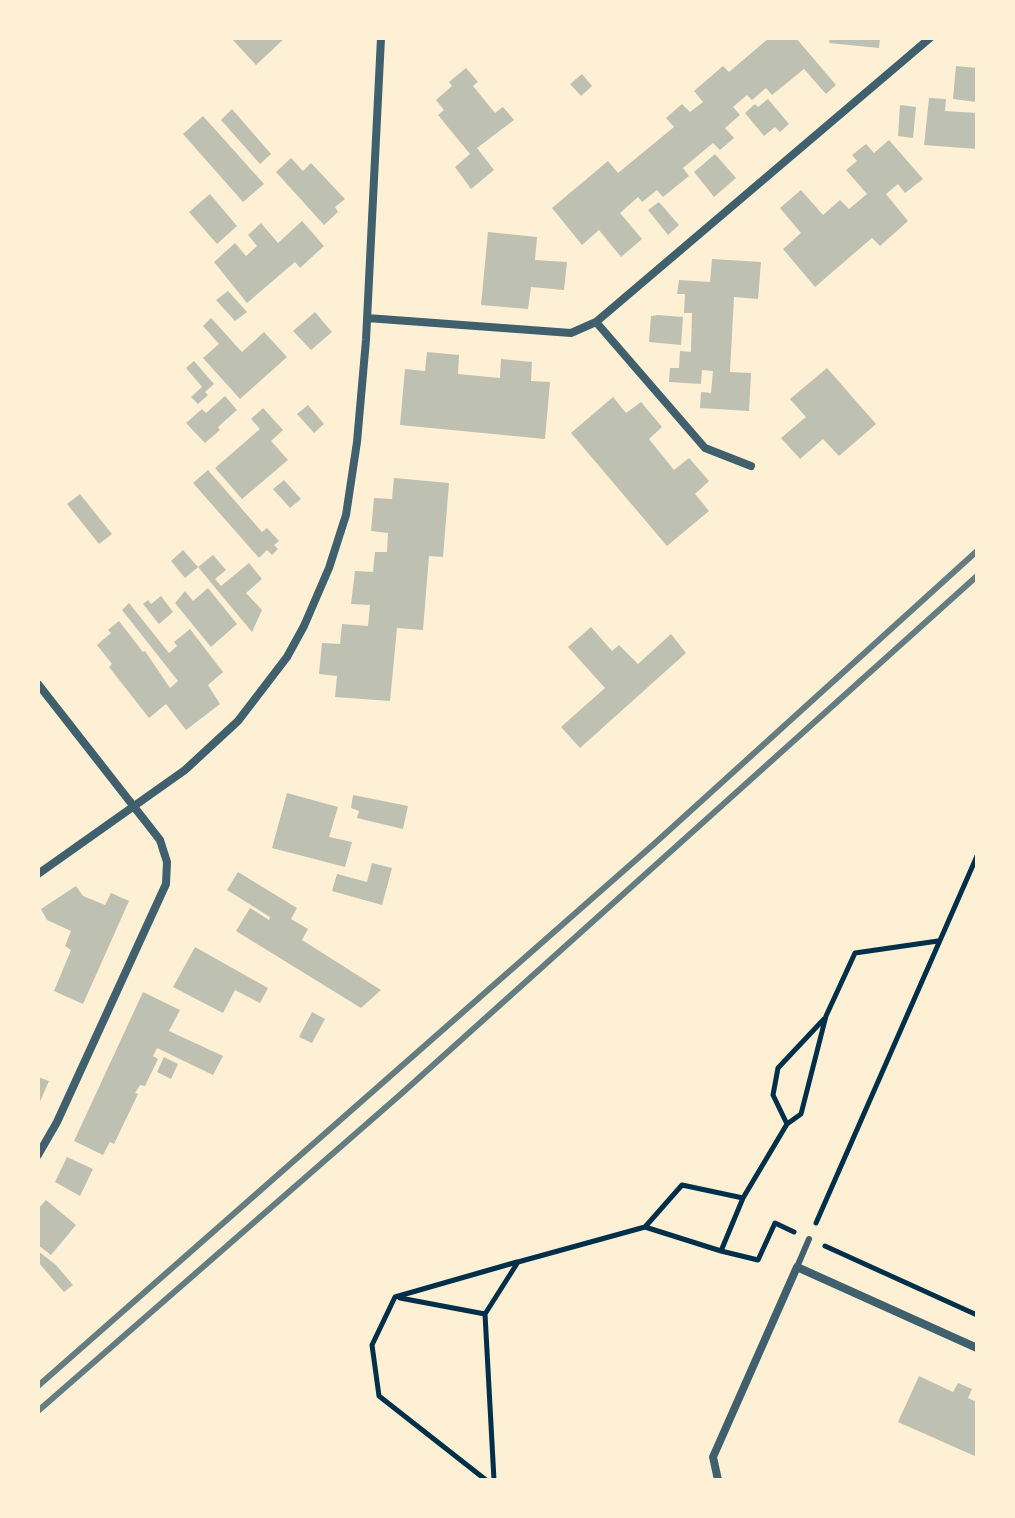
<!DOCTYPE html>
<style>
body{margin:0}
#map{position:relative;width:1015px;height:1518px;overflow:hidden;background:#fdf0d5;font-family:Arial,sans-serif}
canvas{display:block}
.frame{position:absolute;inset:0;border:40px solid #fdf0d5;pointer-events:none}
</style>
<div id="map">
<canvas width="1015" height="1518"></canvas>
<div class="frame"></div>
</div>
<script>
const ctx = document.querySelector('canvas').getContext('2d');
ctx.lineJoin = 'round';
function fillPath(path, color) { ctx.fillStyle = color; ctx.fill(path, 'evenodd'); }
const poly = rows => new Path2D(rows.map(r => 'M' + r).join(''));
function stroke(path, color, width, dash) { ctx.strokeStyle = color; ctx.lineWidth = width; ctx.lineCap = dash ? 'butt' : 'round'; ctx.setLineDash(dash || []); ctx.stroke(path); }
fillPath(poly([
 [231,38,285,38,256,65],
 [769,38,796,38,836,85,826,94,804,69,772,95,766,88,752,100,747,95,733,107,740,115,725,128,734,138,720,150,713,143,683,168,689,176,663,197,657,190,642,202,638,197,620,213,642,239,621,257,599,230,582,245,552,208,608,161,618,173,674,127,666,118,682,104,690,112,703,102,694,91,723,66,729,72],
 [830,38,880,38,879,48,829,43],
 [956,66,977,68,977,102,953,99],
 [466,68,478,82,473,86,495,113,503,107,514,120,477,148,494,170,471,189,455,167,470,154,438,115,444,110,436,100,452,86,449,82],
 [582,74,592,86,581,96,570,84],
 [929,98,946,99,945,111,977,113,977,149,924,145],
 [768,99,789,124,780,132,775,127,764,136,745,113,755,104,758,107],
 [900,105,916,107,913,138,898,136],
 [232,109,271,154,260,164,221,120],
 [203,116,264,184,243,202,183,134],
 [889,140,923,179,905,193,898,184,886,194,908,221,880,246,872,238,815,287,783,249,801,233,780,208,801,190,823,215,840,200,849,209,867,194,846,170,857,161,852,155,866,144,874,153],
 [715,154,736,178,714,197,694,172],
 [291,158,303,171,311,163,345,199,335,207,338,212,324,225,276,172],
 [210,194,237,226,217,244,189,212],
 [659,202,679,225,668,235,648,210],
 [302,221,324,246,300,268,295,262,247,303,214,262,235,243,246,256,257,246,248,235,261,223,278,243],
 [488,232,537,237,535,260,567,262,564,290,531,287,528,309,481,305],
 [712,259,761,262,758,299,734,297,730,372,751,373,749,411,700,408,701,392,711,393,713,371,702,370,701,384,669,382,670,368,679,368,680,351,691,352,692,313,684,313,685,294,677,294,679,280,710,282],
 [228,291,247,312,235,321,216,300],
 [315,312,332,332,311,350,293,331],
 [658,315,683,317,681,345,649,342,651,316],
 [211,318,242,352,264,332,287,357,240,399,203,358,219,344,203,326],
 [427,352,459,355,458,374,500,378,501,359,532,362,531,381,550,382,545,439,400,425,405,369,425,371],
 [194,361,214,384,205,392,208,395,198,404,191,397,202,387,186,368],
 [827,368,876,424,839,456,823,439,800,459,781,438,806,417,790,399],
 [225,396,237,410,218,427,220,430,205,443,186,423,202,409,206,413],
 [613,397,626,413,641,402,662,427,649,439,674,470,689,458,709,481,695,494,709,511,667,546,571,433],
 [308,405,324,424,314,433,297,414],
 [263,408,283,430,271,441,288,460,242,499,215,468,260,429,251,419],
 [208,470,262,532,267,528,279,541,274,545,278,549,272,555,267,550,259,558,193,483],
 [394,478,449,483,443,557,429,556,423,630,397,628,390,701,335,697,337,676,319,674,322,643,340,644,342,624,368,626,370,605,351,604,355,571,373,572,375,552,387,552,388,533,371,531,374,498,392,499],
 [284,480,301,499,290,508,273,489],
 [80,494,112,534,99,544,67,504],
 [183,550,198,567,185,578,171,561],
 [213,555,226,570,215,579,221,586,249,563,262,579,246,593,262,610,252,632,198,567],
 [208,588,237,624,211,647,175,603,185,591,193,601],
 [161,596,173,612,159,624,143,604,148,600,151,604],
 [129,603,169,653,177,646,174,642,190,629,223,672,208,685,220,704,186,730,166,704,149,718,109,667,112,664,97,645,111,633,108,630,119,621,143,652,145,651,170,688,178,681,122,610],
 [591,627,612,651,619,645,638,664,671,634,686,653,580,748,561,727,605,688,568,647],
 [287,793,338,807,329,837,352,842,345,867,272,848],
 [353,795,408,806,403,829,357,818,359,811,351,808],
 [372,863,392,868,382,905,332,891,337,874,367,882],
 [238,872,297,908,291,919,308,929,302,940,381,990,361,1008,236,931,250,908,269,920,270,917,227,890],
 [76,886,83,896,105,905,111,893,129,901,83,1004,54,991,71,950,65,946,71,931,47,920,41,909],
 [195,947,268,988,260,1003,235,990,223,1013,173,987],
 [143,992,180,1010,169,1031,223,1056,213,1075,157,1048,153,1056,158,1059,145,1086,140,1085,135,1093,138,1094,114,1144,110,1142,103,1155,74,1141],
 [312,1012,325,1019,312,1043,299,1037],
 [164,1057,178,1064,171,1079,157,1072],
 [38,1077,49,1081,38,1106],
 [67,1157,93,1169,80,1196,55,1182],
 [46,1200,76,1225,51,1255,38,1245,38,1209],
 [38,1251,56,1265,73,1285,64,1292,38,1262],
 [919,1376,953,1392,958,1383,972,1389,968,1398,977,1402,977,1457,898,1422]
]), '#bec0b2');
stroke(poly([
 [787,1124,773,1095,778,1068,824,1019],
 [816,1223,977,856],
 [645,1227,682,1185,743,1198],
 [825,1246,977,1315],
 [721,1251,743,1198,787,1124,801,1114,826,1016,855,953,938,941],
 [400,1298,485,1314],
 [486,1480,379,1396,372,1345,395,1297,517,1262],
 [494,1480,485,1314,518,1262,645,1227,721,1251,758,1260,775,1223,794,1232]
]), '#003049', 5);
stroke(poly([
 [797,1267,809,1239]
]), '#3f606c', 6);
stroke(poly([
 [367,318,571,333,596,322,930,38],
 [596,322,705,448,751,466],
 [38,684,160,840,167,862,166,884,57,1122,38,1155],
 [38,874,185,770,238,721,287,657,304,626,329,568,346,515,357,442,366,340,381,38],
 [718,1480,713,1457,797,1267,977,1348]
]), '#3f606c', 8);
stroke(poly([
 [38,1386,654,844,977,551],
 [38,1411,401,1094,977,576]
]), '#657d81', 6);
</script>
